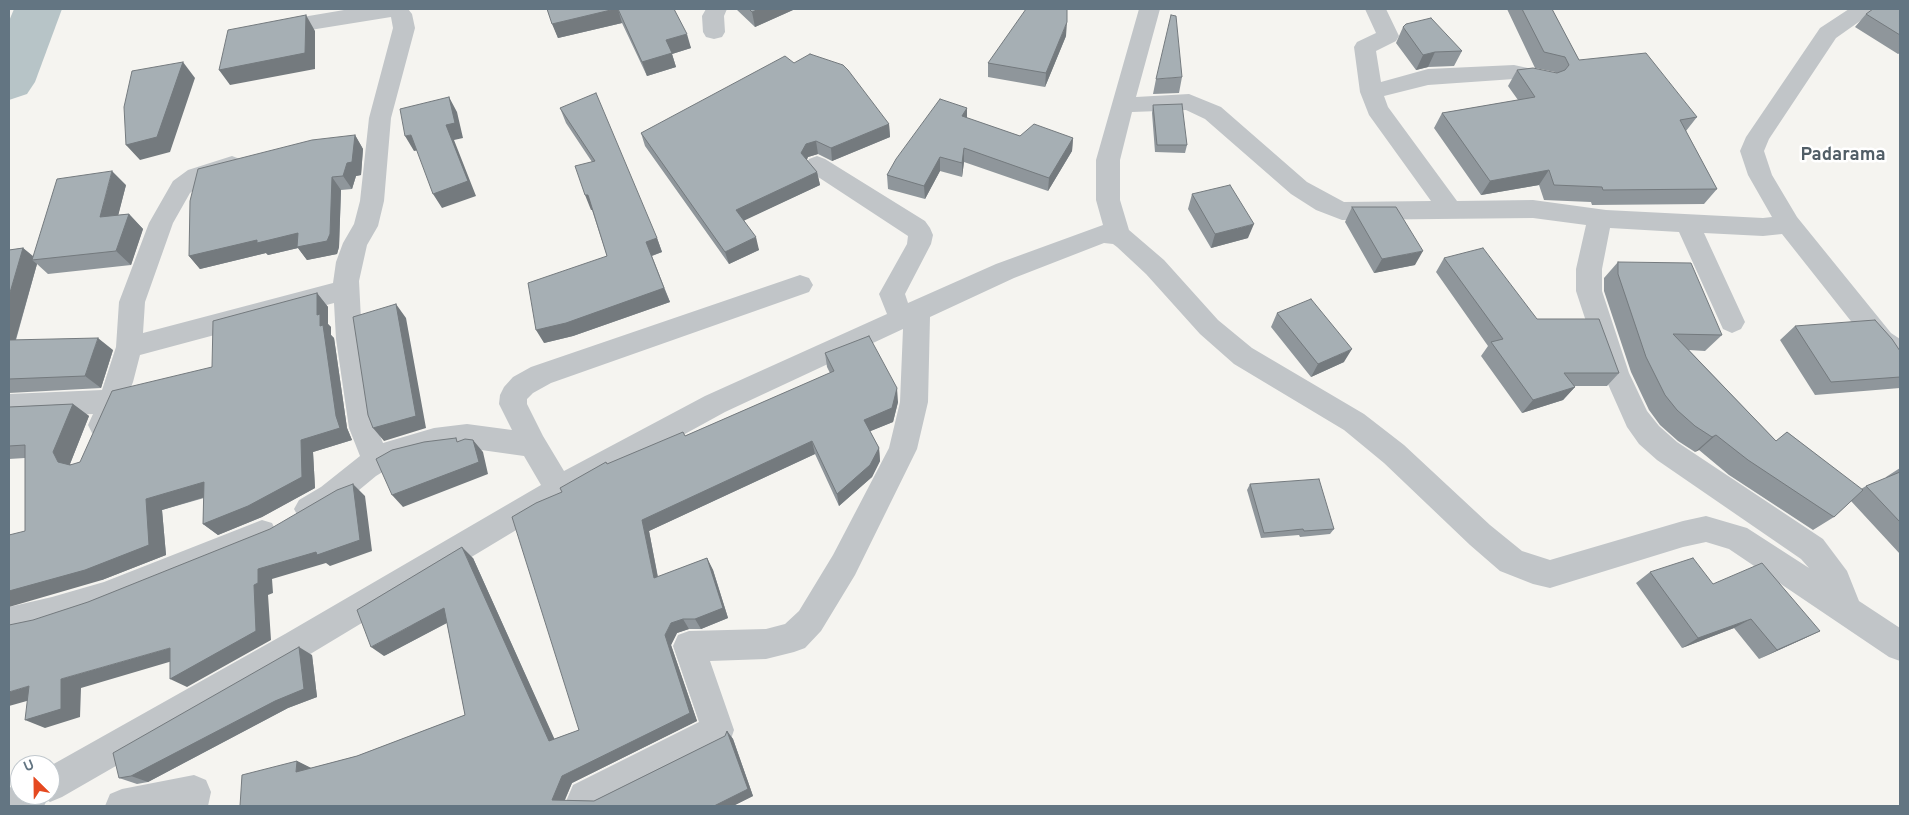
<!DOCTYPE html>
<style>
body{margin:0}
#map{position:relative;width:1909px;height:815px;overflow:hidden;background:#f5f4f0;font-family:Overpass,sans-serif}
canvas{display:block}
.frame{position:absolute;inset:0;border:10px solid #637582;pointer-events:none}
.north{position:absolute;left:10px;top:755px;width:50px;height:50px;box-sizing:border-box;background:#fff;border:1px solid #c1c8cd;border-radius:50%;rotate:337deg;font-size:14px;font-weight:700;line-height:20px;text-align:center;color:#637582}
.north::after{content:'';display:block;margin:auto;width:18px;height:22px;background:#e54920;clip-path:polygon(50% 0,100% 100%,50% 72%,0 100%)}
</style>
<div id="map">
<canvas width="1909" height="815"></canvas>
<div class="frame"></div>
<div class="north">U</div>
</div>
<script>
const ctx = document.querySelector('canvas').getContext('2d');
ctx.lineJoin = 'round';
const poly = rows => new Path2D(rows.map(r => 'M' + r).join(''));
function fillPath(path, color) { ctx.fillStyle = color; ctx.fill(path, 'evenodd'); }
function stroke(path, color, width, dash) { ctx.strokeStyle = color; ctx.lineWidth = width; ctx.lineCap = dash ? 'butt' : 'round'; ctx.setLineDash(dash || []); ctx.stroke(path); }
function label(font, color, halo, rows, align = 'center') {
  ctx.font = font + ' Overpass,sans-serif'; ctx.lineWidth = 5; ctx.setLineDash([]); ctx.textBaseline = 'middle'; ctx.strokeStyle = halo; ctx.fillStyle = color; for (const [text, x, y, turn = 0] of rows) {
    ctx.save(); ctx.translate(x, y); ctx.rotate((+turn || 0) * Math.PI / 180); ctx.textAlign = isNaN(turn) ? turn : align; if (halo) ctx.strokeText(text, 0, 0); ctx.fillText(text, 0, 0); ctx.restore();
  }
}
fillPath(poly([
 [14,9,62,9,35,82,27,94,9,100,9,21,14,9]
]), '#b7c4c7');
fillPath(poly([
 [350,9,408,9,412,14,415,28,391,118,384,201,378,226,367,245,359,281,362,339,377,428,383,443,434,428,467,424,512,430,499,404,500,395,504,387,513,377,531,367,800,275,809,278,813,285,809,292,551,383,533,393,527,399,527,404,543,436,564,471,705,396,887,314,879,294,907,244,908,236,809,171,805,165,809,159,817,156,825,159,925,221,930,228,933,235,931,244,905,294,908,303,996,264,1103,225,1096,200,1096,160,1139,9,1160,9,1136,97,1189,94,1221,107,1307,182,1344,202,1431,201,1369,115,1360,92,1354,47,1357,42,1376,33,1365,9,1386,9,1399,36,1396,41,1376,51,1381,82,1428,69,1514,65,1555,74,1558,79,1555,84,1547,87,1514,79,1428,85,1384,96,1388,107,1457,201,1533,200,1606,210,1763,218,1772,217,1748,175,1740,151,1746,137,1820,28,1849,9,1873,9,1870,14,1836,38,1769,139,1764,151,1772,175,1797,217,1891,333,1900,339,1900,363,1891,360,1873,349,1782,234,1763,236,1704,233,1745,322,1741,329,1732,333,1723,329,1679,232,1610,228,1602,269,1602,291,1629,373,1647,411,1659,426,1677,442,1823,539,1847,571,1859,601,1900,628,1900,661,1889,657,1729,549,1706,542,1683,547,1550,588,1533,584,1500,571,1470,545,1384,463,1344,430,1234,364,1200,334,1146,274,1117,247,1113,244,1104,243,1014,278,930,317,928,402,917,449,855,575,821,631,805,648,794,652,766,659,710,661,734,730,730,742,602,806,564,806,573,785,699,722,673,646,678,635,689,631,766,629,785,624,799,611,833,555,889,448,900,402,903,329,725,412,581,491,307,656,62,797,50,802,47,800,44,806,9,806,9,788,20,783,20,795,50,795,50,766,285,634,541,485,524,456,467,448,434,452,402,460,376,476,341,505,319,518,309,522,299,518,294,509,299,500,321,487,360,456,349,428,336,339,334,303,140,355,133,382,116,425,112,433,102,437,92,433,88,425,93,414,9,418,9,394,102,390,116,347,119,302,149,223,173,181,188,170,232,156,240,159,244,165,240,171,204,182,190,193,173,223,145,302,143,333,333,283,336,262,343,243,354,224,360,201,369,118,393,28,391,17,273,36,265,34,262,29,265,24,273,22,350,9],
 [1186,110,1205,119,1291,194,1316,210,1342,220,1533,218,1586,225,1576,269,1576,291,1603,373,1627,427,1639,444,1657,460,1801,559,1809,568,1747,528,1706,516,1683,521,1550,560,1522,551,1490,525,1404,445,1364,414,1252,348,1218,320,1164,260,1129,230,1120,200,1120,160,1132,112,1186,110],
 [706,9,727,9,724,16,725,32,722,37,714,39,706,37,703,32,702,16,706,9],
 [262,520,272,523,277,533,272,543,105,610,52,627,9,637,9,607,52,597,104,582,262,520],
 [194,775,206,780,211,792,208,806,105,806,110,794,122,789,194,775]
]), '#c1c5c8');
fillPath(poly([
 [547,9,674,9,691,48,672,54,676,67,647,76,622,23,558,38],
 [736,9,792,9,793,10,755,27],
 [1507,9,1552,9,1579,60,1697,117,1686,131,1717,189,1704,204,1592,205,1591,202,1544,200,1539,185,1481,195,1434,128,1442,113,1518,100,1508,86,1517,70,1556,73,1555,72,1535,68],
 [1900,9,1900,53,1898,54,1855,27,1866,14],
 [1403,27,1462,51,1454,66,1428,67,1416,70,1396,43],
 [1066,36,1045,87,988,77,988,63],
 [794,63,889,124,890,137,832,161,818,154,808,157,807,160,817,172,820,185,744,220,759,250,729,264,645,146,641,133],
 [1182,77,1179,93,1153,94,1156,79],
 [1153,105,1187,145,1185,153,1155,152,1152,113],
 [560,108,657,238,662,252,652,256,670,302,573,336,544,343,607,256,592,210,591,210,592,162,566,123],
 [967,108,967,118,1020,136,1073,138,1072,151,1048,191,964,162,962,177,940,171,925,199,888,189,887,175],
 [355,135,363,149,361,175,356,176,352,189,341,190,339,247,337,254,307,260,298,248,268,255,266,253,200,269,189,256],
 [126,185,118,215,129,214,143,229,131,265,48,274,37,264,16,340,113,350,101,388,9,393,9,250,23,248,33,256],
 [1192,194,1248,238,1211,248,1188,209],
 [1352,207,1415,265,1374,273,1345,222],
 [1444,258,1537,319,1619,373,1607,386,1574,386,1575,387,1563,400,1522,413,1481,356,1488,346,1436,272],
 [1618,262,1722,335,1705,351,1689,350,1776,441,1787,432,1861,489,1866,486,1887,478,1886,477,1900,468,1900,554,1851,501,1834,517,1813,530,1729,475,1699,450,1695,452,1678,441,1660,425,1649,410,1631,372,1604,291,1604,278],
 [317,293,328,307,328,324,331,327,331,335,334,338,347,428,352,440,313,452,315,488,262,517,218,535,203,524,204,498,162,510,166,555,102,580,25,531,25,458,9,459,9,407,73,404,89,416,70,464,71,465,80,462,212,367],
 [1277,313,1344,362,1311,377,1271,327],
 [1795,326,1900,351,1900,388,1815,395,1780,340],
 [825,353,898,402,893,422,870,431,879,448,880,461,872,477,839,506,815,454,649,531,658,577,707,558,713,570,728,618,701,629,689,629,677,633,671,645,697,721,572,783,565,800,594,801,725,736,727,731,733,739,753,796,733,806,240,806,297,761,311,768,357,756,465,715,447,623,384,656,473,558,554,739,579,730,562,492,607,464,685,436,830,373,827,367],
 [1250,484,1334,529,1330,534,1300,537,1299,535,1261,538,1247,490],
 [1650,572,1713,584,1820,631,1801,640,1759,659,1734,628,1682,648,1636,583],
 [312,655,317,697,288,708,148,782,137,784,119,778]
]), '#8f969b');
fillPath(poly([
 [615,9,618,9,622,23,558,38,552,24],
 [759,9,792,9,793,10,755,27,752,12],
 [306,15,315,31,315,69,230,85,219,70],
 [1067,22,1066,36,1045,87,1046,73],
 [687,34,691,48,672,54,676,67,647,76,642,62,666,40],
 [1435,52,1428,67,1416,70,1423,55],
 [183,62,195,78,170,152,140,160,126,145],
 [449,97,457,112,463,138,454,140,476,196,442,208,433,194,446,125],
 [967,108,967,122,962,116],
 [889,124,890,137,832,161,831,148],
 [355,135,363,149,361,175,356,176,352,189,343,176],
 [411,135,420,150,414,151,405,136],
 [1073,138,1072,151,1048,191,1049,178],
 [816,141,818,154,808,157,803,166,801,153,806,144],
 [964,148,964,162,962,177,962,163],
 [940,157,940,171,925,199,924,186],
 [1549,170,1539,185,1481,195,1490,181],
 [112,171,126,185,114,232,100,217],
 [817,172,820,185,739,223,736,210],
 [332,177,341,190,339,247,337,254,307,260,298,248,268,255,266,253,200,269,189,256],
 [585,195,588,195,594,209,591,210],
 [129,214,143,229,131,265,116,251],
 [1254,224,1248,238,1211,248,1215,234],
 [756,237,759,250,729,264,725,252],
 [657,238,662,252,651,256,646,242],
 [23,248,36,259,32,260,37,264,12,352,9,350,9,296],
 [1423,251,1415,265,1374,273,1382,259],
 [664,288,670,302,573,336,544,343,536,330],
 [317,293,328,307,328,324,331,327,331,335,334,338,347,428,352,440,313,452,315,488,262,517,218,535,203,524,301,440,336,416,317,315],
 [396,304,406,318,426,428,384,441,373,428],
 [98,338,113,350,101,388,85,376],
 [1352,349,1344,362,1311,377,1318,364],
 [1575,387,1563,400,1522,413,1533,400],
 [897,388,898,402,893,422,866,433,864,420],
 [73,404,89,416,70,464,75,474,58,462,53,452],
 [1716,435,1699,450,1695,452,1712,437],
 [473,440,483,452,488,474,403,507,392,495],
 [812,441,815,454,649,531,660,589,654,578,642,520],
 [879,448,880,461,872,477,839,506,837,494],
 [204,482,218,493,162,510,166,555,102,580,9,607,9,591,146,499],
 [353,484,365,496,372,551,330,566,326,563,272,579,273,593,268,595,271,640,187,687,170,679,254,585,258,569],
 [462,547,473,558,559,749,549,741],
 [707,558,713,570,728,618,701,629,695,619],
 [444,608,456,618,384,656,371,647],
 [683,619,689,629,677,633,671,645,697,721,572,783,562,806,552,800,562,776,665,635,671,623],
 [1751,619,1734,628,1682,648,1698,638],
 [1820,631,1801,640,1759,659,1777,650],
 [299,647,312,655,317,697,288,708,148,782,131,776],
 [170,648,186,657,81,688,80,717,45,728,25,720,61,679],
 [29,686,48,695,9,706,9,692],
 [727,731,733,739,753,796,733,806,714,806],
 [297,761,313,769,296,772]
]), '#747a7e');
const building = poly([
 [547,9,615,9,552,24,547,9],
 [618,9,674,9,687,34,666,40,672,53,642,62,618,9],
 [749,9,759,9,752,12,749,9],
 [1026,9,1067,9,1067,22,1046,73,988,63,1026,9],
 [1522,9,1552,9,1579,60,1646,53,1697,117,1680,120,1717,189,1603,190,1602,187,1554,185,1549,170,1490,181,1442,113,1535,97,1517,70,1533,68,1557,73,1565,70,1569,65,1565,57,1544,52,1522,9],
 [1873,9,1900,9,1900,35,1866,14,1873,9],
 [306,15,305,53,219,70,228,30,306,15],
 [1171,15,1176,16,1182,77,1156,79,1171,15],
 [1431,18,1462,51,1435,52,1423,55,1403,27,1406,24,1431,18],
 [810,54,843,65,848,70,889,124,831,148,816,141,806,144,801,153,817,172,736,210,756,237,725,252,641,133,785,56,794,63,810,54],
 [183,62,157,137,126,145,124,107,132,71,183,62],
 [596,93,657,238,646,242,664,288,566,323,536,330,528,283,607,256,588,195,585,195,575,166,595,161,560,108,596,93],
 [449,97,455,123,446,125,468,181,433,194,411,135,405,136,400,109,449,97],
 [940,99,967,108,962,116,1020,136,1034,124,1073,138,1049,178,964,148,962,163,940,157,924,186,887,175,896,159,940,99],
 [1182,104,1187,145,1157,145,1153,105,1182,104],
 [355,135,352,162,347,163,343,176,332,177,330,234,327,241,297,247,298,233,257,243,257,240,189,256,190,201,198,169,312,140,355,135],
 [112,171,100,217,129,214,116,251,32,260,57,179,112,171],
 [1230,185,1254,224,1215,234,1192,194,1230,185],
 [1352,207,1396,207,1423,251,1382,259,1352,207],
 [23,248,9,296,9,250,23,248],
 [1483,248,1537,319,1599,319,1619,373,1564,373,1575,387,1533,400,1491,342,1503,339,1444,258,1483,248],
 [1618,262,1691,263,1722,335,1673,334,1776,441,1787,432,1863,490,1834,517,1748,460,1716,435,1712,437,1695,426,1677,410,1665,395,1646,357,1618,274,1618,262],
 [317,293,317,315,320,314,320,326,323,325,336,416,340,428,301,440,302,477,248,506,203,524,204,482,146,499,149,545,85,570,9,591,9,535,25,531,25,445,9,446,9,407,73,404,53,452,58,462,70,465,80,462,112,391,212,367,213,321,317,293],
 [1311,299,1352,349,1318,364,1277,313,1311,299],
 [396,304,416,416,373,428,368,415,353,317,396,304],
 [1875,320,1892,339,1900,351,1900,377,1831,382,1795,326,1875,320],
 [869,336,897,388,892,408,864,420,879,448,870,465,837,494,812,441,642,520,654,578,707,558,723,608,695,619,683,619,671,623,665,635,690,713,562,776,552,800,594,801,725,736,727,731,748,789,714,806,240,806,242,775,297,761,296,772,357,756,465,715,444,608,371,647,357,610,462,547,549,741,579,730,512,517,536,503,562,492,560,488,606,462,607,464,683,432,685,436,834,371,825,353,869,336],
 [98,338,85,376,9,379,9,340,98,338],
 [456,438,457,442,465,439,473,440,479,462,392,495,376,459,392,450,424,442,456,438],
 [1900,472,1900,522,1866,486,1900,472],
 [1319,479,1334,529,1304,531,1303,529,1264,533,1250,484,1319,479],
 [353,484,360,540,317,555,316,552,258,569,258,583,254,585,256,631,170,679,170,648,61,679,61,709,25,720,29,686,9,692,9,625,33,620,88,602,270,529,337,490,353,484],
 [1693,558,1713,584,1762,563,1820,631,1777,650,1751,619,1698,638,1650,572,1693,558],
 [299,647,304,689,275,701,131,776,119,778,113,753,299,647]
]);
fillPath(building, '#a6afb4');
stroke(building, '#747a7e', 1);
label('bold 18px', '#515e67', '#fff', [
 ["Padarama",1843,156]
]);
</script>
